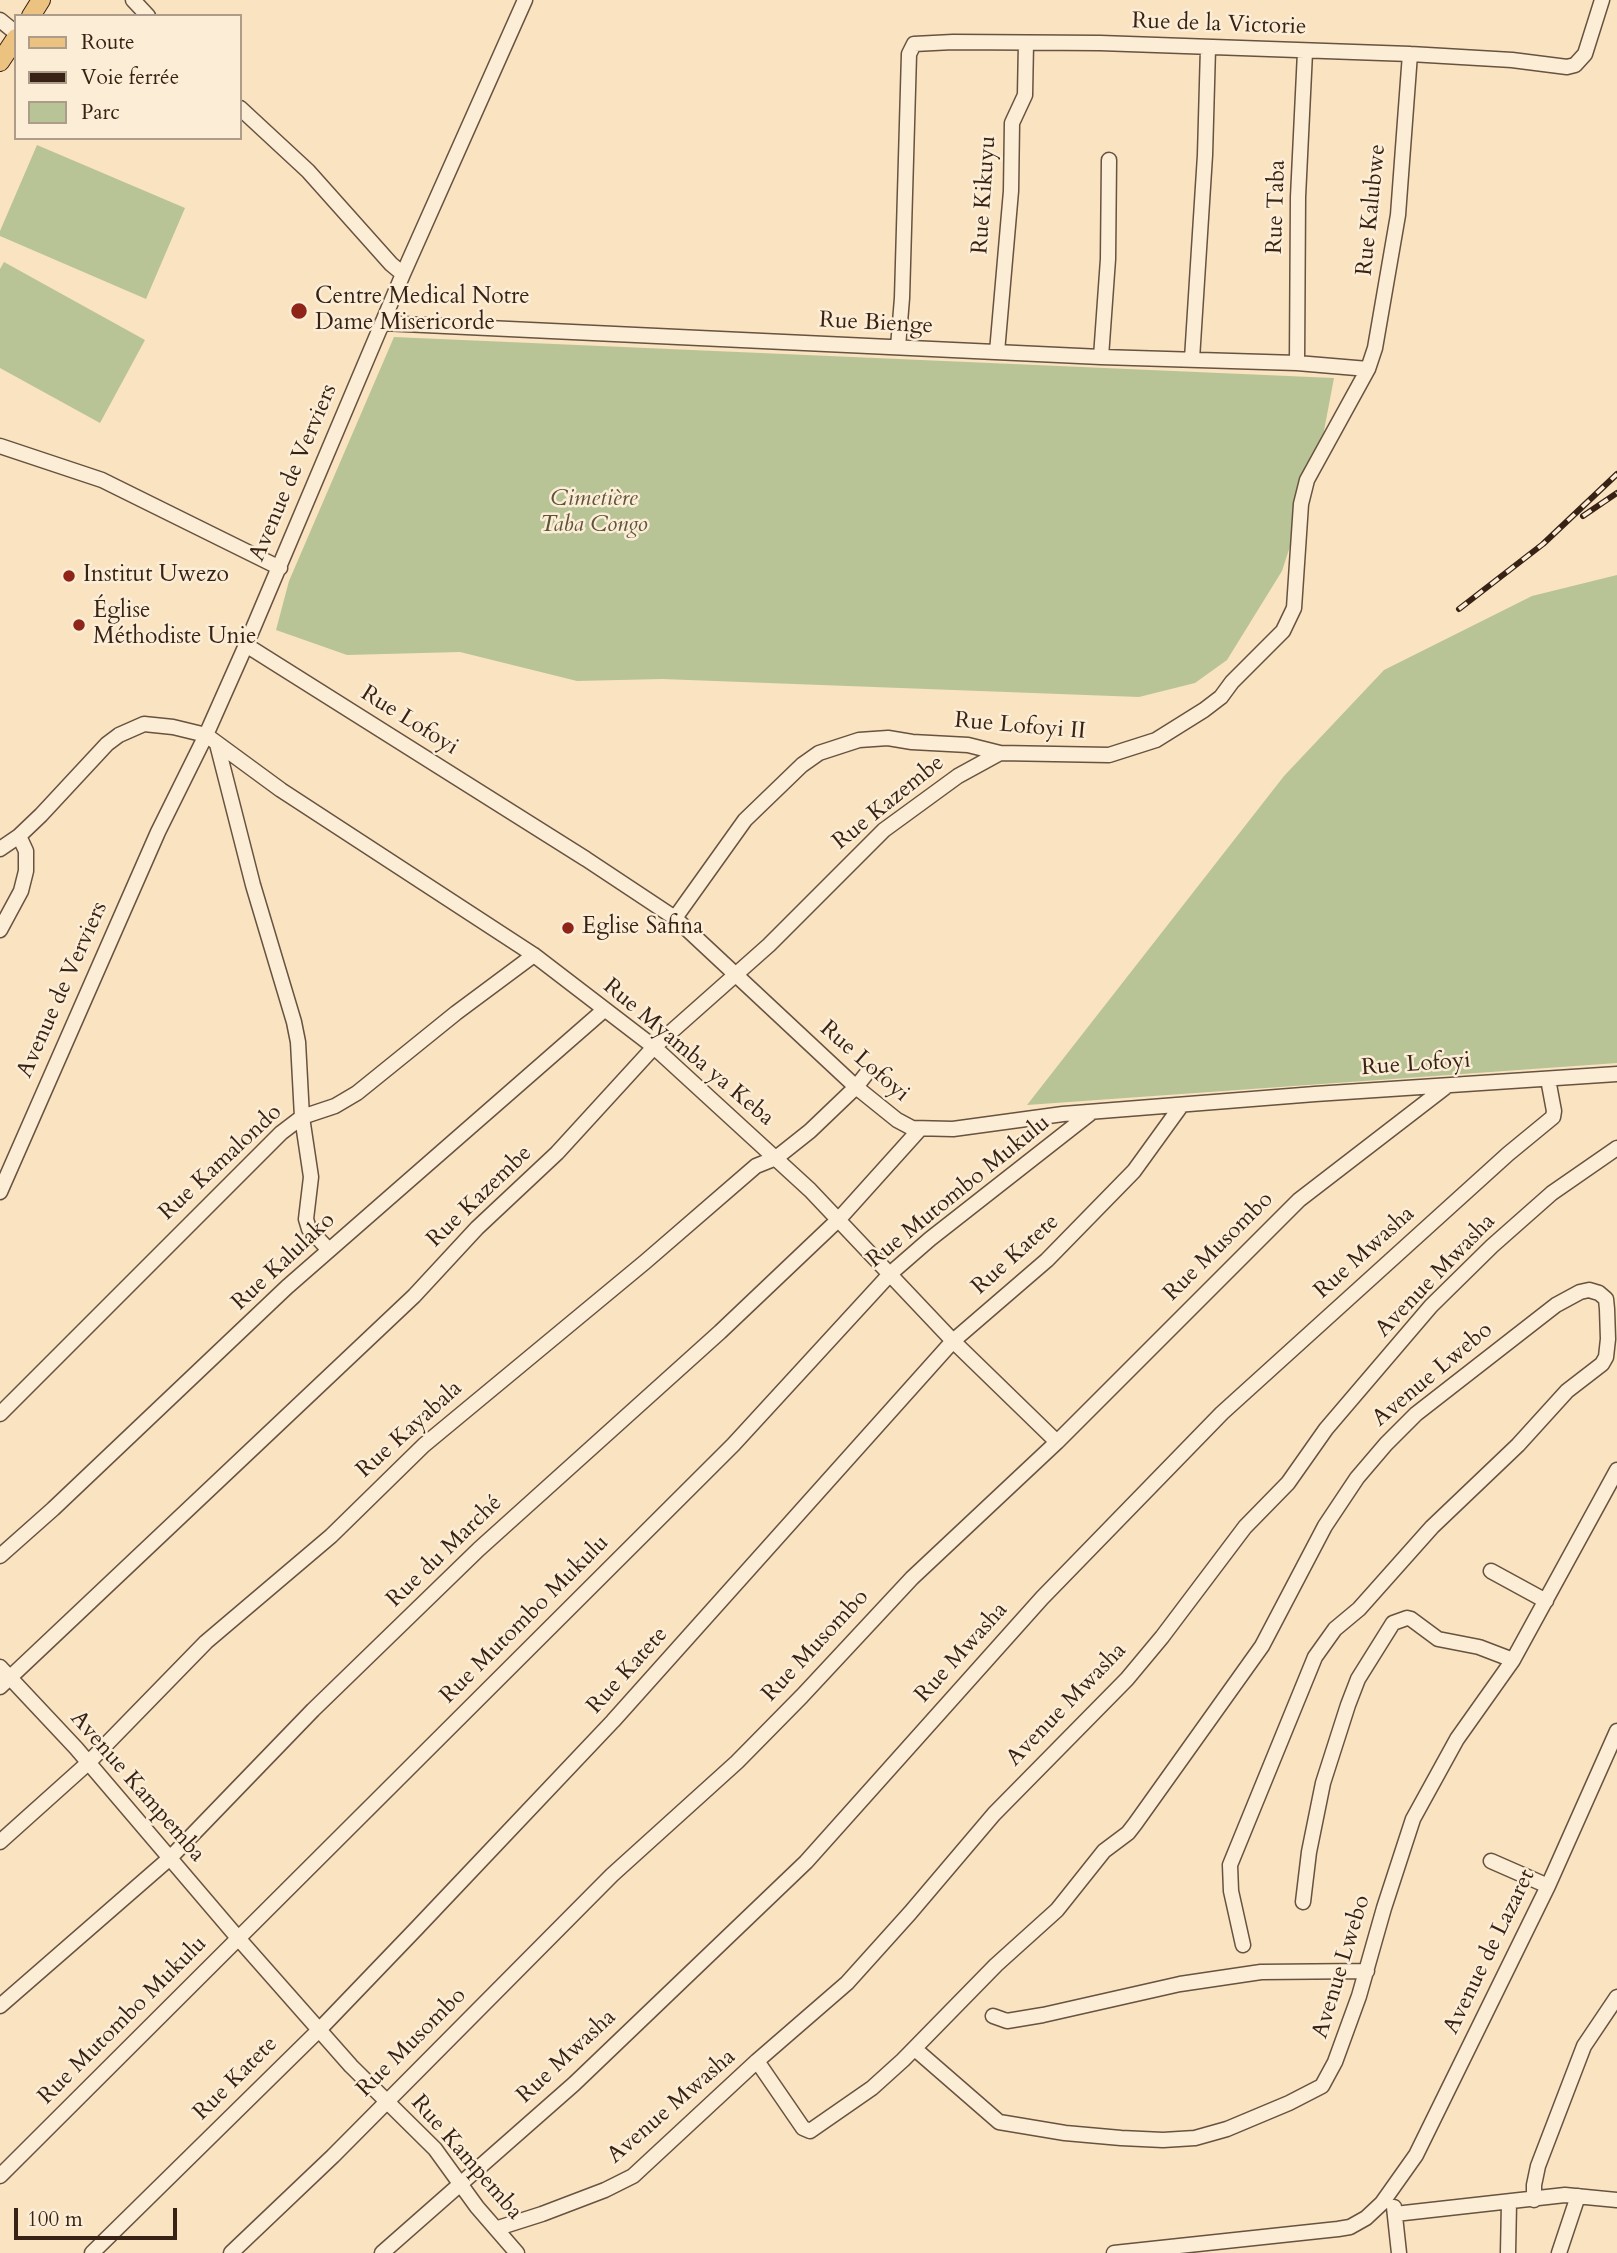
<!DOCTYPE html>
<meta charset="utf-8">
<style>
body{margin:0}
#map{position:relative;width:1617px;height:2253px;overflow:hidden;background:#f9e3c0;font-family:Cardo,serif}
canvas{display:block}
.legend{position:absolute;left:14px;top:14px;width:228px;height:126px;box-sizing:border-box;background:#fbedd6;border:2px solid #ad9c89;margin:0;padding:9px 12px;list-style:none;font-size:21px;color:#382215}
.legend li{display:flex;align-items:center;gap:14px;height:35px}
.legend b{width:35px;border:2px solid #ad9c89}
.scale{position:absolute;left:14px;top:2208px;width:163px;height:32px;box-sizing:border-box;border:4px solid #382215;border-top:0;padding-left:9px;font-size:21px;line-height:24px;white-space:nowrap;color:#382215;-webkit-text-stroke:5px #fbedd6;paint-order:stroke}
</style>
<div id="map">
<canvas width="1617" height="2253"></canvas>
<ul class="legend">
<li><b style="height:9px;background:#ecc280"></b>Route</li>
<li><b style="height:9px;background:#382215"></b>Voie ferrée</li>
<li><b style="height:19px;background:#b9c496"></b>Parc</li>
</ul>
<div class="scale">100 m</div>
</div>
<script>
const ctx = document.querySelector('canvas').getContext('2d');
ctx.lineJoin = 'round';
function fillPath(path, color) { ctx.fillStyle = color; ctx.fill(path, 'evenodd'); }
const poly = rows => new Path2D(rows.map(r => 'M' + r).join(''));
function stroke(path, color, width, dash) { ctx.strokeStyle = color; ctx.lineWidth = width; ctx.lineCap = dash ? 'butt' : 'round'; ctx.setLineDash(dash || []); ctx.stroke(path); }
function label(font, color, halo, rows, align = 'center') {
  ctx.font = font + ' Cardo,serif'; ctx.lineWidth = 5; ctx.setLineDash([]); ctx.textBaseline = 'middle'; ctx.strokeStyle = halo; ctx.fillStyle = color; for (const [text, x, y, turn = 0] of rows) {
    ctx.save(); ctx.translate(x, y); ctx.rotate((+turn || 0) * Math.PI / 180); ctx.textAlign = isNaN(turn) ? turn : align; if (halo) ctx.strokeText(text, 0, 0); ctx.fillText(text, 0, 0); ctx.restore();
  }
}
fillPath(poly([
 [37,145,185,208,146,299,0,236,0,231],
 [4,262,145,340,100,423,0,368,0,269],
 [394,337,1334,378,1319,457,1282,571,1227,660,1195,683,1139,697,662,679,577,681,460,652,347,655,276,630,289,581],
 [1617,575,1617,1063,1027,1105,1284,776,1384,670,1532,596]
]), '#b9c496');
const minor = poly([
 [133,0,148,16],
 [0,20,16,33],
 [240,108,308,171,391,264,403,274],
 [382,323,1101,357,1297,363,1368,369],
 [898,347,902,298,909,54,914,44,953,42,1100,43,1410,54,1512,60,1567,67,1575,65,1585,54,1602,0],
 [997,352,1011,191,1012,123,1025,95,1026,43],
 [1101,357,1108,259,1109,160],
 [1192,359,1205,155,1208,48],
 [1297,363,1298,197,1305,52],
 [0,446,102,480,280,568],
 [246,645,586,859,675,918,856,1087,897,1120,912,1128,953,1129,1063,1114,1315,1094,1617,1074],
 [217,744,253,885,294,1022,298,1042,302,1117,311,1177,306,1219,309,1229,329,1250],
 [0,849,19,836,41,815,107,744,119,735,144,724,173,727,206,735,281,790,534,955,654,1047,810,1190,953,1341,1057,1442],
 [675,918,745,820,802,765,819,753,859,740,888,738,912,742,968,745,1000,753,1109,755,1156,740,1204,710,1221,697,1232,682,1283,631,1294,608,1301,504,1307,480,1368,369,1375,348,1398,215,1410,54],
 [0,930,21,891,26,871,26,851,19,836],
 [0,1192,158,832,206,735,246,645,403,274,525,0],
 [0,1414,281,1133,302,1117,335,1106,357,1093,456,1013,534,955],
 [0,1556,53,1509,287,1287,604,1010],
 [1491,1571,1546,1601],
 [0,1667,76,1748,238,1938,351,2066,435,2149,477,2207,517,2253],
 [0,1687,414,1296,477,1228,557,1153,654,1047,769,945,884,830,958,776,1000,753],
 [0,1842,88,1763,206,1642,331,1536,424,1445,645,1262,756,1166,776,1158,810,1131,856,1087,867,1073],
 [1491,1861,1548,1886],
 [1303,1902,1309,1852,1323,1783,1348,1705,1358,1679,1393,1623,1407,1618,1411,1619,1438,1639,1479,1647,1513,1660],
 [0,2006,170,1858,313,1710,479,1549,720,1332,839,1219,920,1129],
 [993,2016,1007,2021,1043,2015,1180,1984,1261,1972,1367,1971],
 [915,2049,999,2122,1065,2133,1121,2138,1163,2140,1195,2138,1227,2129,1289,2103,1322,2086,1335,2062,1359,1996,1384,1908,1413,1819,1457,1739,1513,1660,1617,1470],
 [757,2061,803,2128,810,2131,872,2088,903,2060,996,1965,1057,1910,1104,1851,1128,1833,1135,1824,1262,1646,1325,1526,1357,1478,1386,1444,1416,1414,1556,1305,1580,1292,1589,1290,1599,1293,1606,1299,1607,1309,1608,1339,1606,1357,1602,1364,1567,1391,1518,1445,1432,1527,1359,1609,1335,1629,1315,1657,1230,1865,1231,1891,1243,1945],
 [0,2176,733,1445,891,1273,930,1239,1092,1112],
 [1534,2200,1534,2185,1538,2166,1584,2046,1617,1997],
 [1394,2207,1399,2253],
 [1395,2214,1565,2195,1617,2200],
 [498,2228,542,2214,605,2190,633,2176,757,2061,847,1983,910,1913,994,1814,1127,1679,1162,1637,1245,1527,1288,1483,1326,1429,1431,1306,1492,1246,1552,1193,1617,1148],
 [92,2253,319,2030,416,1929,613,1721,953,1341,1047,1260,1134,1171,1181,1106],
 [231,2253,333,2156,612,1875,737,1762,802,1696,912,1578,1057,1442,1299,1200,1447,1086],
 [382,2253,574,2084,806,1862,1042,1598,1222,1413,1508,1154,1553,1117,1554,1111,1548,1079],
 [1114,2253,1338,2229,1350,2227,1366,2218,1382,2203,1416,2155,1548,1886,1617,1731],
 [1508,2253,1509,2203],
 [1559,2253,1578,2196]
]);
const major = poly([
 [31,16,41,0],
 [0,62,16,38]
]);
stroke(minor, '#685240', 17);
stroke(major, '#382215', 20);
stroke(minor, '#fbedd6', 14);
stroke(major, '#ecc280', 18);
const rail = poly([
 [1583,516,1617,493],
 [1459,609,1543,544,1617,474]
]);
stroke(rail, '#382215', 6);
stroke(rail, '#fbedd6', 3.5, [10]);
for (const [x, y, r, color] of [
 [299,311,9,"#8f2418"],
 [69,576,7,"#8f2418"],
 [79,625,7,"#8f2418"],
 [568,928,7,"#8f2418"]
]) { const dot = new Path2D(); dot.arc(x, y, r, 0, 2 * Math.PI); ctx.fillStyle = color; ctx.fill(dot); stroke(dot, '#fbedd6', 2.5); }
label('23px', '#382215', '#fbedd6', [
 ["Rue de la Victorie",1219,25,2],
 ["Rue Kikuyu",985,195,-86],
 ["Rue Taba",1277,207,-88],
 ["Rue Kalubwe",1372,210,-84],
 ["Rue Bienge",876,324,3],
 ["Avenue de Verviers",294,473,-67],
 ["Rue Lofoyi",409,721,32],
 ["Rue Lofoyi II",1020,727,5],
 ["Rue Kazembe",889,803,-39],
 ["Avenue de Verviers",63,990,-66],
 ["Rue Myamba ya Keba",688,1053,40],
 ["Rue Lofoyi",864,1062,41],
 ["Rue Lofoyi",1416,1065,-4],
 ["Rue Kamalondo",221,1163,-43],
 ["Rue Mutombo Mukulu",959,1192,-39],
 ["Rue Kazembe",480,1197,-44],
 ["Rue Musombo",1219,1247,-45],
 ["Rue Mwasha",1365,1253,-42],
 ["Rue Katete",1016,1255,-42],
 ["Rue Kalulako",284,1262,-43],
 ["Avenue Mwasha",1436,1276,-46],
 ["Avenue Lwebo",1433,1375,-40],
 ["Rue Kayabala",410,1430,-42],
 ["Rue du Marché",445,1552,-44],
 ["Rue Mutombo Mukulu",525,1620,-45],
 ["Rue Musombo",816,1646,-47],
 ["Rue Mwasha",962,1653,-48],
 ["Rue Katete",628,1671,-48],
 ["Avenue Mwasha",1067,1705,-46],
 ["Avenue Kampemba",137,1787,49],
 ["Avenue de Lazaret",1490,1952,-64],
 ["Avenue Lwebo",1342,1967,-73],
 ["Rue Mutombo Mukulu",123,2021,-45],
 ["Rue Musombo",412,2043,-45],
 ["Rue Mwasha",567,2057,-43],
 ["Rue Katete",236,2079,-45],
 ["Avenue Mwasha",672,2107,-41],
 ["Rue Kampemba",466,2158,49]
]);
label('23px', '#382215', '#fbedd6', [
 ["Centre Medical Notre",315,298],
 ["Dame Misericorde",315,324],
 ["Institut Uwezo",83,576],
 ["Église",93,612],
 ["Méthodiste Unie",93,638],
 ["Eglise Safina",582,928]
], 'left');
label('italic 23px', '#5f533c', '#fbedd6', [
 ["Cimetière",594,500],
 ["Taba Congo",594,526]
]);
</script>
